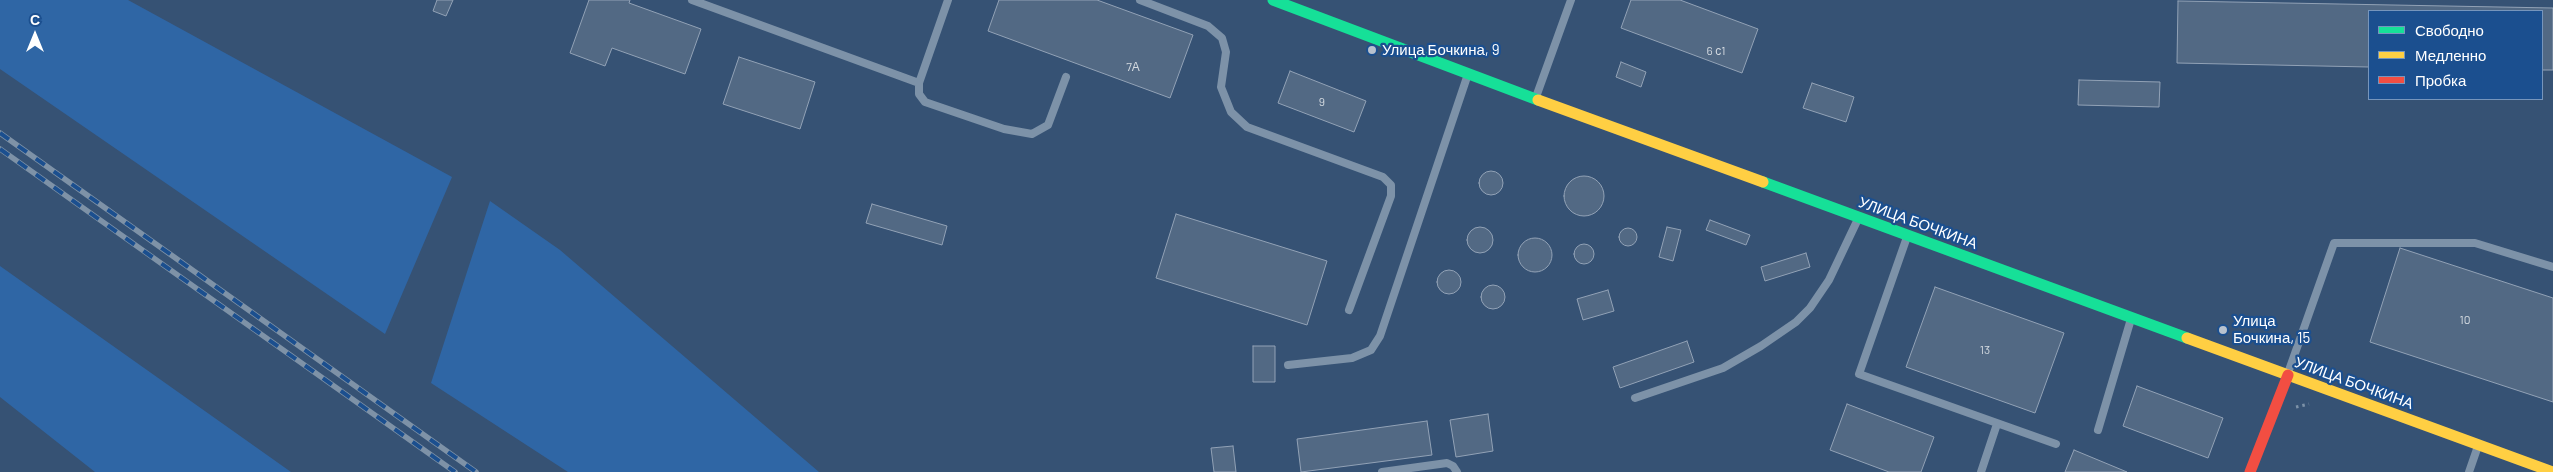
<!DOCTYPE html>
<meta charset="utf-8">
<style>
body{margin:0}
#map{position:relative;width:2553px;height:472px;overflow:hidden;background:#365274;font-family:Barlow,sans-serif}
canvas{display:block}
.legend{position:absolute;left:2368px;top:10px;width:175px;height:90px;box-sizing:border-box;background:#1b4f8f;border:1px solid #7695bc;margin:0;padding:6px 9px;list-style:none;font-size:15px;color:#fff}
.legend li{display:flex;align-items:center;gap:10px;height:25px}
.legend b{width:25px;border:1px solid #7695bc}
.north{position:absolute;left:10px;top:10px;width:50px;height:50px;-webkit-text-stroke:4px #1b4f8f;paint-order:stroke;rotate:0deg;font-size:14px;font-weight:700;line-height:20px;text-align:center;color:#fff}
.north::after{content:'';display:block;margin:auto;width:18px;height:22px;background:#fff;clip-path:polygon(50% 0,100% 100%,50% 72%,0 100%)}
</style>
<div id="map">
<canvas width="2553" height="472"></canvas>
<ul class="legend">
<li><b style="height:6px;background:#16e098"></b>Свободно</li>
<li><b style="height:6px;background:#ffcf43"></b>Медленно</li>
<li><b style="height:6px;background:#f24e42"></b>Пробка</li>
</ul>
<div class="north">С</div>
</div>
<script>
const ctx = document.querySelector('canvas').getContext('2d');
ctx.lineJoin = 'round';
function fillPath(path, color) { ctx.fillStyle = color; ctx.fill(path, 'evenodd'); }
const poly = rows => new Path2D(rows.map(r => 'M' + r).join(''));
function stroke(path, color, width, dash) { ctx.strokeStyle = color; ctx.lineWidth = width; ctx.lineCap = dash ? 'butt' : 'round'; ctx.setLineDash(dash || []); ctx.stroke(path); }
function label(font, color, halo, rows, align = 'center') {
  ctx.font = font + ' Barlow,sans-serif'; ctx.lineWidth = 4.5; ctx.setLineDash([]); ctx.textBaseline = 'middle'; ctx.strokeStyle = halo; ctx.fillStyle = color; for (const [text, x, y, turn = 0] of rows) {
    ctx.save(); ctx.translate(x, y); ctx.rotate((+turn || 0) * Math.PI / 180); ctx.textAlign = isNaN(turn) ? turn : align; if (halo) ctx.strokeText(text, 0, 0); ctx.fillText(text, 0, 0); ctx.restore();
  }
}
fillPath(poly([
 [0,0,128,0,452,177,385,334,0,69],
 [490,201,560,250,819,472,568,472,431,383],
 [0,266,291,472,95,472,0,397]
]), '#2f66a5');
const building = poly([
 [437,0,453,0,446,16,433,11,437,0],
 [589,0,630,0,629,3,701,29,685,74,612,48,605,66,570,53,589,0],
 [999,0,1097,0,1193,35,1170,98,988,31,999,0],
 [1631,0,1680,0,1758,29,1742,73,1621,28,1631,0],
 [2178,1,2553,8,2553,70,2542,70,2542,11,2369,11,2369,67,2177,63,2178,1],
 [739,57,815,82,800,129,723,104,739,57],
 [1621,62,1646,72,1641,87,1616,77,1621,62],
 [1290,71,1366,101,1354,132,1278,103,1290,71],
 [2079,80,2160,82,2159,107,2078,105,2079,80],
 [1812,83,1854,97,1846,122,1803,108,1812,83],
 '1479 183a12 12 0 1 1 24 0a12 12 0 1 1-24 0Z',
 '1564 196a20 20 0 1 1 40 0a20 20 0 1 1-40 0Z',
 [872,204,947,226,942,245,866,223,872,204],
 [1176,214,1327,261,1307,325,1156,278,1176,214],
 [1710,220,1750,235,1746,245,1706,230,1710,220],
 [1667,227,1681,230,1673,261,1659,257,1667,227],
 '1467 240a13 13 0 1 1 26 0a13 13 0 1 1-26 0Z',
 '1619 237a9 9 0 1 1 18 0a9 9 0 1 1-18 0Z',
 '1518 255a17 17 0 1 1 34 0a17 17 0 1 1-34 0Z',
 '1574 254a10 10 0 1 1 20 0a10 10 0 1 1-20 0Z',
 [2400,248,2553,298,2553,402,2370,342,2400,248],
 [1806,253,1810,267,1765,281,1761,267,1806,253],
 '1437 282a12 12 0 1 1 24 0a12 12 0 1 1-24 0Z',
 '1481 297a12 12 0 1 1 24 0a12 12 0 1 1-24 0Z',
 [1935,287,2064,333,2035,413,1906,367,1935,287],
 [1608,290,1614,311,1583,320,1577,299,1608,290],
 [1687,341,1694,362,1620,388,1613,367,1687,341],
 [1253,346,1275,346,1275,382,1253,382,1253,346],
 [2137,386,2223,418,2208,458,2123,426,2137,386],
 [1847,404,1934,437,1921,472,1889,472,1830,450,1847,404],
 [1488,414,1493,451,1456,457,1450,420,1488,414],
 [1427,421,1432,455,1301,472,1297,439,1427,421],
 [1233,446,1236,472,1214,472,1211,448,1233,446],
 [2074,450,2127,472,2065,472,2074,450]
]);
fillPath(building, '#526984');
stroke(building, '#92a2b6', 1);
stroke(poly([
 [2296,407,2309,404]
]), '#7d92a8', 3, [2.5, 4]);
stroke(poly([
 [692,0,919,83],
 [948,0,919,83,919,94,925,102,1004,129,1032,134,1048,125,1066,77],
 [1140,0,1208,26,1222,38,1226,52,1221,87,1231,112,1247,127,1383,177,1391,185,1391,196,1349,310],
 [1536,97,1571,0],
 [1907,237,1859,374,2056,444],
 [1288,365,1352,358,1371,350,1380,336,1467,77],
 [2288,373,2334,243,2475,243,2553,267],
 [1635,398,1723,368,1761,346,1796,322,1810,308,1829,280,1858,219],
 [2098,430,2131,319],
 [1382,472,1447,463,1453,466,1457,472],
 [1981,472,1997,424],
 [2469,472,2478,446]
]), '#7d92a8', 8);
stroke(poly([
 [1273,0,1538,100],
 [1763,182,2187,338]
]), '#16e098', 11);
stroke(poly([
 [1538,100,1763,182],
 [2187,338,2553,472]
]), '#ffcf43', 11);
stroke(poly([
 [2250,472,2288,375]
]), '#f24e42', 11);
const rail = poly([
 [0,133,476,472],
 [0,149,455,472]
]);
stroke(rail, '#7e92a7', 5.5);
stroke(rail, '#1b4f8f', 4, [11]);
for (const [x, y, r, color] of [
 [1372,50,5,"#b9c2ce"],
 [2223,330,5,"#b9c2ce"]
]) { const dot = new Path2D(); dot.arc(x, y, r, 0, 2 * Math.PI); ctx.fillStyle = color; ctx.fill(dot); stroke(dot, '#1b4f8f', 2); }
label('12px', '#d4dae0', null, [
 ["6 с1",1716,51],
 ["7А",1133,67],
 ["9",1322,102],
 ["10",2465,320],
 ["13",1985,350]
]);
label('15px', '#fff', '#1b4f8f', [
 ["Улица Бочкина, 9",1382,50],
 ["Улица",2233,321],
 ["Бочкина, 15",2233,338]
], 'left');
label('15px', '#fff', '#1b4f8f', [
 ["УЛИЦА БОЧКИНА",1918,223,20],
 ["УЛИЦА БОЧКИНА",2354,383,20]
]);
</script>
